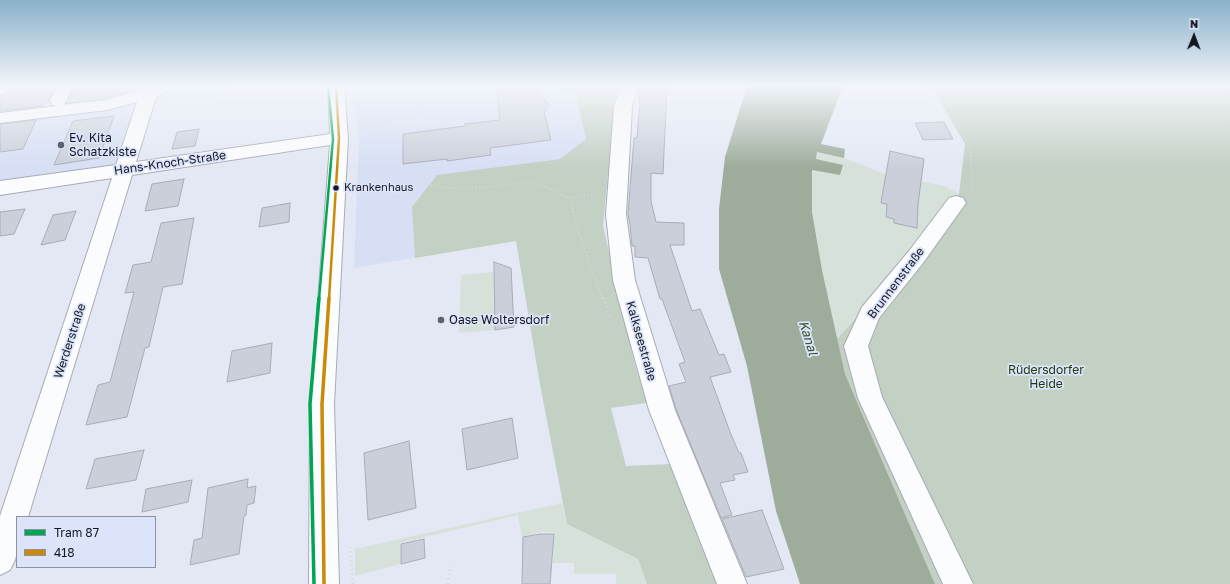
<!DOCTYPE html>
<meta charset="utf-8">
<style>
body{margin:0}
#map{position:relative;width:1230px;height:584px;overflow:hidden;background:#e3e8f4;font-family:"Golos Text",sans-serif}
canvas{display:block}
.legend{position:absolute;left:16px;top:516px;width:140px;height:52px;box-sizing:border-box;background:#dce4fb;border:1px solid #8c92a3;margin:0;padding:5px 7px;list-style:none;font-size:12px;color:#151820}
.legend li{display:flex;align-items:center;gap:8px;height:20px}
.legend b{width:20px;border:1px solid #8c92a3}
.north{position:absolute;left:1174px;top:16px;width:40px;height:40px;-webkit-text-stroke:3px #dce4fb;paint-order:stroke;rotate:1deg;font-size:11px;font-weight:700;line-height:16px;text-align:center;color:#151820}
.north::after{content:'';display:block;margin:auto;width:14px;height:18px;background:#151820;clip-path:polygon(50% 0,100% 100%,50% 72%,0 100%)}
</style>
<div id="map">
<canvas width="1230" height="584"></canvas>
<ul class="legend">
<li><b style="height:5px;background:#00a651"></b>Tram 87</li>
<li><b style="height:5px;background:#ca8a06"></b>418</li>
</ul>
<div class="north">N</div>
</div>
<script>
const ctx = document.querySelector('canvas').getContext('2d');
ctx.lineJoin = 'round';
function fillPath(path, color) { ctx.fillStyle = color; ctx.fill(path, 'evenodd'); }
const poly = rows => new Path2D(rows.map(r => 'M' + r).join(''));
function stroke(path, color, width, dash) { ctx.strokeStyle = color; ctx.lineWidth = width; ctx.lineCap = dash ? 'butt' : 'round'; ctx.setLineDash(dash || []); ctx.stroke(path); }
function label(font, color, halo, rows, align = 'center') {
  ctx.font = font + ' "Golos Text",sans-serif'; ctx.lineWidth = 3.5; ctx.setLineDash([]); ctx.textBaseline = 'middle'; ctx.strokeStyle = halo; ctx.fillStyle = color; for (const [text, x, y, turn = 0] of rows) {
    ctx.save(); ctx.translate(x, y); ctx.rotate((+turn || 0) * Math.PI / 180); ctx.textAlign = isNaN(turn) ? turn : align; if (halo) ctx.strokeText(text, 0, 0); ctx.fillText(text, 0, 0); ctx.restore();
  }
}
fillPath(poly([
 [0,86,227,86,226,95,134,107,115,166,0,184],
 [352,86,618,86,615,94,603,226,354,268,359,142]
]), '#d7dff5');
fillPath(poly([
 [817,152,844,158,882,173,944,186,959,194,863,310,837,339,822,270,812,212,812,170,840,175,843,166,816,160],
 [494,272,495,330,459,333,461,275],
 [562,503,567,524,638,559,647,584,616,584,616,574,574,574,574,563,553,563,554,532,540,532,522,537,518,515,400,543,400,564,355,576,355,549]
]), '#d6e1d9');
fillPath(poly([
 [70,86,151,86,131,97,79,106,63,103],
 [555,86,618,86,615,94,603,226,635,365,647,403,611,408,626,466,672,464,720,584,647,584,638,559,567,524,539,379,516,241,415,258,412,207,437,175,560,159,586,139,575,91,555,89],
 [931,86,1230,86,1230,584,935,584,845,374,837,339,863,310,959,194,965,144]
]), '#c3d0c4');
fillPath(poly([
 [747,86,843,86,821,144,845,149,844,158,817,152,816,159,843,165,840,175,812,170,812,212,822,270,845,374,935,584,800,584,776,511,747,366,719,269,719,209,725,157]
]), '#9eac9b');
const building = poly([
 [11,86,55,86,48,102,45,102,43,106,0,111,0,101,3,95,7,94,11,86],
 [496,86,535,86,549,106,544,112,551,140,490,148,491,155,447,161,447,159,403,164,403,134,465,126,465,124,500,120,496,86],
 [639,86,657,86,657,88,667,88,663,174,651,173,651,201,656,222,684,223,684,245,670,245,692,311,700,309,719,355,724,354,731,372,710,377,730,432,739,453,741,453,748,472,733,475,735,480,720,483,732,515,721,518,676,409,669,386,686,382,679,364,685,362,662,299,660,299,648,258,635,257,635,246,632,246,630,224,628,214,634,138,637,138,640,102,639,102,639,86],
 [114,116,99,158,54,165,73,121,114,116],
 [36,120,23,149,0,152,0,124,36,120],
 [944,122,953,139,923,140,915,123,944,122],
 [199,129,195,146,172,149,177,132,199,129],
 [890,151,924,159,918,204,917,228,894,223,894,219,886,217,887,204,881,203,890,151],
 [184,179,178,206,145,211,152,184,184,179],
 [290,203,289,222,259,227,262,208,290,203],
 [25,209,14,234,0,236,0,212,25,209],
 [76,211,65,240,41,245,53,215,76,211],
 [194,218,182,284,163,287,149,347,145,348,127,417,86,425,98,385,110,382,134,292,125,293,133,265,151,262,161,223,194,218],
 [494,262,511,268,514,327,495,330,494,262],
 [272,343,270,373,227,382,232,351,272,343],
 [512,418,518,458,467,470,462,429,512,418],
 [409,441,416,508,368,520,364,453,409,441],
 [144,450,136,480,86,489,95,459,144,450],
 [248,479,247,488,256,486,254,503,247,505,246,515,244,516,239,554,190,565,194,540,202,538,208,488,248,479],
 [192,480,188,502,142,512,146,489,192,480],
 [762,510,784,569,746,577,722,519,762,510],
 [540,534,554,534,550,584,522,584,523,537,540,534],
 [424,539,425,558,401,564,401,544,424,539]
]);
fillPath(building, '#cacfda');
stroke(building, '#a8acb5', 1);
const minor = poly([
 [0,86,10,86,6,93,0,94,0,86],
 [57,86,73,86,66,101,64,105,61,105,106,100,142,90,150,86,170,86,168,90,156,97,136,162,330,134,328,86,344,86,348,138,334,404,339,584,309,584,310,404,330,145,132,175,28,517,17,517,17,552,15,560,10,570,0,575,0,516,112,178,0,195,0,181,116,165,137,102,107,110,0,123,0,113,57,106,52,105,50,101,57,86],
 [622,86,638,86,632,106,626,214,635,280,675,410,747,584,717,584,649,410,613,280,606,214,614,106,622,86],
 [956,196,963,198,966,203,923,263,879,318,868,346,882,397,973,584,943,584,858,398,844,346,862,307,909,251,949,198,956,196]
]);
stroke(minor, '#a8abb4', 2);
stroke(poly([
 [362,86,364,102,364,128,418,114,422,110],
 [410,86,422,110,424,118],
 [926,86,970,145,972,188,969,191],
 [420,183,449,188,490,187,528,182,553,190,570,198,597,194],
 [570,198,574,216,589,262,603,299]
]), '#d6d8db', 2, [1, 2.5]);
stroke(poly([
 [603,298,610,316],
 [350,547,353,584],
 [448,584,451,566]
]), '#d6d8db', 3, [1, 3.5]);
fillPath(minor, '#fbfcfd');
stroke(poly([
 [329,299,339,138,336,86]
]), '#ca8a06', 2.5);
stroke(poly([
 [324,584,322,404,329,298]
]), '#ca8a06', 3.5);
stroke(poly([
 [319,299,333,139,328,86]
]), '#00a651', 2.5);
stroke(poly([
 [314,584,310,404,319,298]
]), '#00a651', 3.5);
const sky = ctx.createLinearGradient(0, 0, 0, 168);
sky.addColorStop(0, '#8ab1c9');
sky.addColorStop(0.51, '#f2f5fa');
sky.addColorStop(1, '#f2f5fa00');
ctx.fillStyle = sky;
ctx.fillRect(0, 0, 1230, 168);
for (const [x, y, r, color] of [
 [61,145,4,"#5d616a"],
 [336,188,3.5,"#151820"],
 [441,320,4,"#5d616a"]
]) { const dot = new Path2D(); dot.arc(x, y, r, 0, 2 * Math.PI); ctx.fillStyle = color; ctx.fill(dot); stroke(dot, '#dce4fb', 1.5); }
label('11px', '#151820', '#dce4fb', [
 ["Krankenhaus",344,188]
], 'left');
label('12px', '#151820', '#dce4fb', [
 ["Ev. Kita",69,138],
 ["Schatzkiste",69,152],
 ["Oase Woltersdorf",449,320]
], 'left');
label('12px', '#151820', '#dce4fb', [
 ["Hans-Knoch-Straße",170,163,-8],
 ["Brunnenstraße",896,283,-53],
 ["Werderstraße",70,341,-72],
 ["Kalkseestraße",641,341,74]
]);
label('12px', '#203909', '#dce4fb', [
 ["Rüdersdorfer",1046,370],
 ["Heide",1046,384]
]);
label('italic 13px', '#3a5426', '#dce4fb', [
 ["Kanal",808,338,73]
]);
</script>
